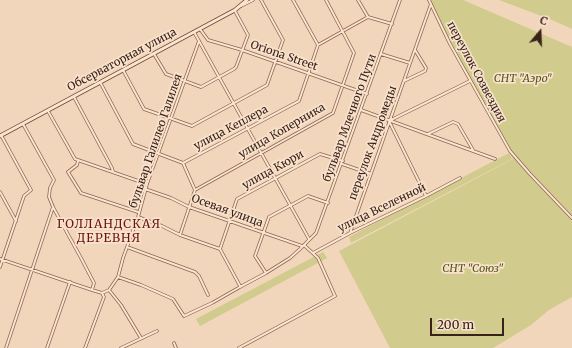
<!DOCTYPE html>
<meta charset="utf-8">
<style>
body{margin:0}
#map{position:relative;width:572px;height:348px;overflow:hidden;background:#f2d6bb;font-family:Merriweather,serif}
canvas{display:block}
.north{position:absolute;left:520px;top:12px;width:40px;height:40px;-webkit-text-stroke:3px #f9e2cb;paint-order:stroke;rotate:19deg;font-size:11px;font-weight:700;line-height:16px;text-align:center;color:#38221a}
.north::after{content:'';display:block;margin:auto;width:14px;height:18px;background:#38221a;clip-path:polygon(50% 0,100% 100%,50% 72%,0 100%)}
.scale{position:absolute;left:430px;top:318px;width:74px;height:18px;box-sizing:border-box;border:2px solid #38221a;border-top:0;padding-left:5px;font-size:12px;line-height:14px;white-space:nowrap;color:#38221a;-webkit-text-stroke:3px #f9e2cb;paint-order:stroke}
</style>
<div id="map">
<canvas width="572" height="348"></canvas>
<div class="north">С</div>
<div class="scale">200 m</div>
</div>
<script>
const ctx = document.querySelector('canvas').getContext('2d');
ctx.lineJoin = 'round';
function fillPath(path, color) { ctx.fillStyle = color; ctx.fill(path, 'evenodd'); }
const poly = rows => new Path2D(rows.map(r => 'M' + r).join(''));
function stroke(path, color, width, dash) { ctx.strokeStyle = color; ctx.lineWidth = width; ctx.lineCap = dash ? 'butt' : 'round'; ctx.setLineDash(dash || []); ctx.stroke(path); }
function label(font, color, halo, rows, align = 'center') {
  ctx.font = font + ' Merriweather,serif'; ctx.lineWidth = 3.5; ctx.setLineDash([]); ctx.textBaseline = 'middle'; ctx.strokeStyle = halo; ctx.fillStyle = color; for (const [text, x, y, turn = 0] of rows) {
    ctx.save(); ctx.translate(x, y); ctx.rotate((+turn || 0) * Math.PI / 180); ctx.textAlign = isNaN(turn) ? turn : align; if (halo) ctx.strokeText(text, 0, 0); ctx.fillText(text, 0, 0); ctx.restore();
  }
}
fillPath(poly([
 [427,0,463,0,572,47,572,297,549,310,531,325,493,348,390,348,339,251,513,159,443,34],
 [499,0,572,0,572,29,552,20],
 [509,153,512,159,351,243,349,237],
 [323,252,327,258,200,326,196,319]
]), '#d1cb8e');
const street = poly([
 [358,0,368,17,392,24],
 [429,0,450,44,510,151,530,174,572,218],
 [241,6,253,0],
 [200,29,208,40,242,50,367,94],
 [194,32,309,239],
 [318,45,368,17],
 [154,54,166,74,201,87,234,69,236,67,248,35,235,11],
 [381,54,410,63],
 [123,70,144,109,192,126,267,85,283,40,261,0],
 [404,81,425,71,426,68,415,50],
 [100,82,133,144,183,163,299,101,318,45,293,0],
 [74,97,112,168,113,172],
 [361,110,495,159],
 [48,111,75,159,147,184],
 [23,124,54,180,50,188,49,197,53,207,81,258,94,283,92,290],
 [428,134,453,122,458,124,473,150],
 [78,161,77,165,68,172,81,193,138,212],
 [183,163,195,190],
 [342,164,371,174],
 [145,189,171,198,189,207,302,246],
 [0,192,16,221],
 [426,196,389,121,470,81],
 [138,217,162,226,180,235,220,249,240,286],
 [350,233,431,4],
 [180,235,195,190,333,113,354,53,326,0],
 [127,247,195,272,199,276,208,295],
 [220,249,237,199,320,154,343,161],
 [313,253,350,233,426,196,460,178],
 [0,259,92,290,102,293,109,290,118,277,123,258,138,217,147,184,199,41],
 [0,267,24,196,31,190,1,135],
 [266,273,255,256,269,217,308,196,328,203],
 [118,277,141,285,173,299,184,316,212,303,240,287,266,273,290,258,300,249,316,233,400,0],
 [109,290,121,305,141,338],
 [174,343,176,348],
 [6,348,53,207],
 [47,348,70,282],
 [85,348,104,297,102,293],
 [121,348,157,331],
 [239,348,335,296,318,258,304,245]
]);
const secondary = poly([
 [0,136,235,10,247,0]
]);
stroke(street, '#8b6553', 3.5);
stroke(secondary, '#6c4637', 4.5);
stroke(street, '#fce5cf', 2);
stroke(secondary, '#fce5cf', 3);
label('11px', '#38221a', '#f9e2cb', [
 ["Oriona Street",284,56,19],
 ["Обсерваторная улица",122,60,-28],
 ["переулок Созвездия",476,72,62],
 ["бульвар Млечного Пути",350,118,-70],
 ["улица Кеплера",231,128,-28],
 ["улица Коперника",282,131,-30],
 ["бульвар Галилео Галилея",156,141,-71],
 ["переулок Андромеды",373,143,-70],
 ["улица Кюри",273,170,-29],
 ["улица Вселенной",382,208,-26],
 ["Осевая улица",227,211,20]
]);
label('italic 11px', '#54571e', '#f9e2cb', [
 ["СНТ \"Аэро\"",523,79],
 ["СНТ \"Союз\"",473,269]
]);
ctx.letterSpacing = '1px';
label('12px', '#691515', '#f9e2cb', [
 ["ГОЛЛАНДСКАЯ",109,225],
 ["ДЕРЕВНЯ",109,239]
]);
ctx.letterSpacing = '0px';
</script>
